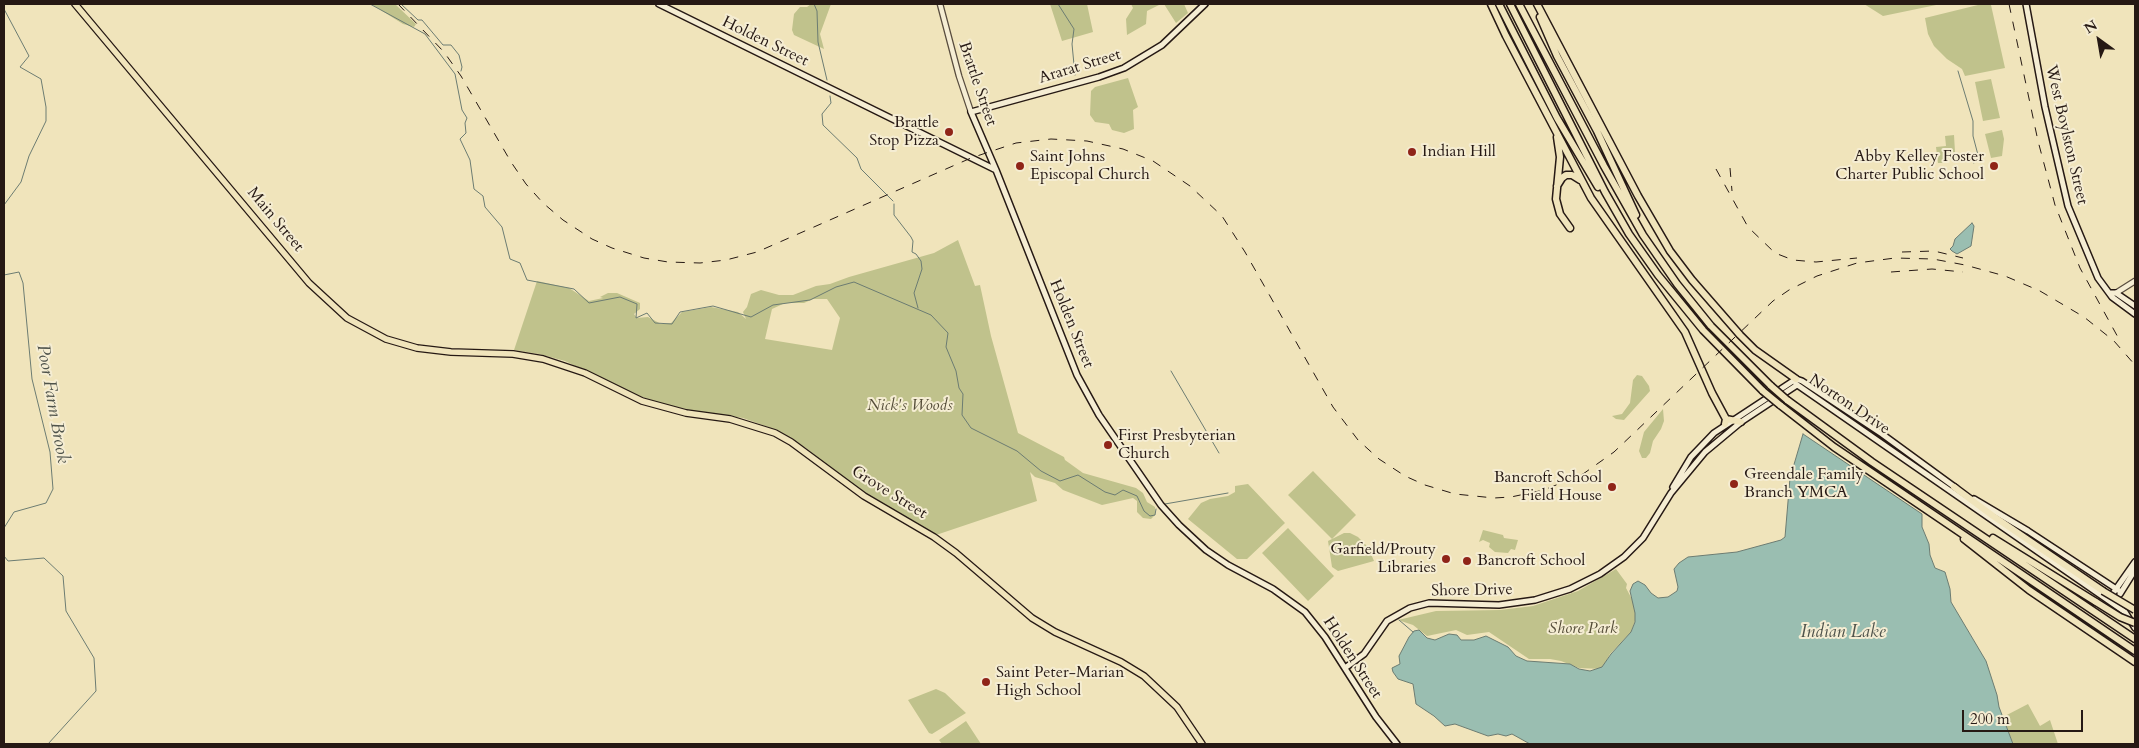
<!DOCTYPE html>
<style>
body{margin:0}
#map{position:relative;width:2139px;height:748px;overflow:hidden;background:#f0e4bb;font-family:Cardo,serif}
canvas{display:block}
.frame{position:absolute;inset:0;border:5px solid #261914;pointer-events:none}
.north{position:absolute;left:2074px;top:15px;width:50px;height:50px;-webkit-text-stroke:4px #f5edd3;paint-order:stroke;rotate:328deg;font-size:14px;font-weight:700;line-height:20px;text-align:center;color:#261914}
.north::after{content:'';display:block;margin:auto;width:18px;height:22px;background:#261914;clip-path:polygon(50% 0,100% 100%,50% 72%,0 100%)}
.scale{position:absolute;left:1962px;top:710px;width:121px;height:22px;box-sizing:border-box;border:2px solid #261914;border-top:0;padding-left:6px;font-size:15px;line-height:18px;white-space:nowrap;color:#261914;-webkit-text-stroke:4px #f5edd3;paint-order:stroke}
</style>
<div id="map">
<canvas width="2139" height="748"></canvas>
<div class="frame"></div>
<div class="north">N</div>
<div class="scale">200 m</div>
</div>
<script>
const ctx = document.querySelector('canvas').getContext('2d');
ctx.lineJoin = 'round';
function fillPath(path, color) { ctx.fillStyle = color; ctx.fill(path, 'evenodd'); }
const poly = rows => new Path2D(rows.map(r => 'M' + r).join(''));
function stroke(path, color, width, dash) { ctx.strokeStyle = color; ctx.lineWidth = width; ctx.lineCap = dash ? 'butt' : 'round'; ctx.setLineDash(dash || []); ctx.stroke(path); }
function label(font, color, halo, rows, align = 'center') {
  ctx.font = font + ' Cardo,serif'; ctx.lineWidth = 4; ctx.setLineDash([]); ctx.textBaseline = 'middle'; ctx.strokeStyle = halo; ctx.fillStyle = color; for (const [text, x, y, turn = 0] of rows) {
    ctx.save(); ctx.translate(x, y); ctx.rotate((+turn || 0) * Math.PI / 180); ctx.textAlign = isNaN(turn) ? turn : align; if (halo) ctx.strokeText(text, 0, 0); ctx.fillText(text, 0, 0); ctx.restore();
  }
}
fillPath(poly([
 [371,4,395,4,416,24,414,27,403,24],
 [811,4,831,4,820,34,824,49,794,35,792,30,794,14,800,7,807,7],
 [1050,4,1087,4,1093,32,1062,41],
 [1131,4,1161,4,1147,11,1146,24,1127,35,1126,19,1133,8],
 [1164,4,1184,4,1188,13,1176,23],
 [1864,4,1941,4,1883,16],
 [1982,4,1991,5,2005,68,1965,76,1962,69,1947,59,1934,46,1928,34,1925,18],
 [1128,78,1138,107,1133,110,1134,129,1124,133,1112,130,1109,124,1095,122,1090,115,1091,91,1095,87],
 [1991,79,2000,118,1983,121,1975,82],
 [2002,130,2004,139,2002,156,1991,158,1985,134],
 [1954,135,1955,152,1947,153,1946,163,1938,163,1936,147,1946,146,1945,136],
 [958,240,975,286,980,285,991,336,1018,433,1064,457,1065,460,1083,473,1136,488,1143,493,1147,502,1155,507,1155,515,1151,519,1143,518,1137,512,1137,501,1133,498,1102,505,1063,490,1055,483,1035,477,1030,472,1037,501,936,535,878,502,840,476,806,448,768,427,743,418,689,410,655,402,627,391,565,361,539,354,514,350,537,281,569,288,589,301,603,298,600,297,608,293,617,293,640,303,640,309,634,314,637,318,648,317,661,324,671,323,682,312,711,307,738,312,746,319,743,312,747,307,751,294,761,290,779,295,793,295,816,286,830,284,849,277,934,253],
 [813,299,827,299,840,318,832,350,765,339,772,309,785,303,804,303],
 [1637,375,1642,376,1649,386,1650,391,1624,420,1616,419,1612,416,1622,414,1630,403,1633,380],
 [1663,409,1664,421,1661,429,1653,441,1650,453,1646,458,1642,458,1639,451,1644,432],
 [1313,471,1356,515,1332,539,1344,533,1350,533,1358,537,1368,547,1374,561,1338,571,1332,567,1328,541,1332,539,1288,495],
 [1248,484,1285,523,1247,559,1237,559,1188,519,1201,503,1210,499,1228,496,1235,492,1235,486],
 [1288,528,1334,576,1308,601,1262,553],
 [1483,530,1503,535,1504,538,1518,540,1515,550,1511,549,1508,553,1495,552,1489,547,1490,543,1483,540,1479,542],
 [1616,569,1627,584,1626,588,1634,603,1636,618,1631,632,1610,654,1602,669,1579,668,1561,661,1550,659,1529,659,1489,632,1467,635,1456,630,1427,636,1413,625,1398,620,1436,611,1500,610,1533,606,1578,591],
 [936,689,945,693,966,713,932,734,929,733,908,700],
 [2028,704,2040,726,2050,720,2058,744,2013,744,2003,717],
 [966,721,981,744,942,744,939,740]
]), '#c0c28c');
const water = poly([
 [1972,223,1974,226,1971,246,1957,254,1952,251,1950,249,1953,246,1955,239,1972,223],
 [1803,434,1922,514,1922,527,1929,544,1930,555,1935,568,1945,572,1950,589,1951,602,1986,661,1997,695,1999,707,2013,744,1530,744,1512,734,1506,736,1498,734,1488,736,1455,724,1445,726,1434,716,1416,704,1413,684,1398,679,1393,672,1392,668,1400,664,1399,656,1409,637,1414,631,1419,630,1427,638,1435,640,1449,634,1457,635,1461,640,1474,640,1486,636,1508,647,1516,656,1527,661,1570,664,1579,669,1590,671,1602,667,1611,654,1631,632,1635,622,1635,613,1630,591,1633,584,1638,581,1645,585,1651,593,1658,598,1668,597,1677,591,1678,587,1674,569,1679,563,1688,557,1737,552,1781,540,1785,537,1790,478,1803,434]
]);
fillPath(water, '#9abeb1');
stroke(water, '#6c7c72', 1);
stroke(poly([
 [370,4,425,34,455,74,462,110,467,118,465,123,466,133,460,139,470,160,474,189,483,196,485,207,502,227,510,259,520,263,527,280,574,289,589,303,620,297,637,304,636,318,647,313,655,323,672,324,680,312,713,306,751,317,773,305,810,300,836,287,854,282,931,315,948,333,946,347,956,371,959,388,963,394,962,415,971,428,1017,451,1041,471,1060,481,1078,475,1105,492,1115,495,1123,490,1137,496,1144,511,1150,516,1155,515,1156,509],
 [401,4,418,20,422,20,443,45,451,45,459,55,462,67,461,71],
 [814,4,817,11,818,42,827,80],
 [1058,4,1074,29,1072,44,1075,75],
 [4,9,29,56,20,67,41,79,46,107,46,121,29,156,21,182,4,205],
 [1958,71,1973,121,1973,136,1978,155,1974,163],
 [830,96,831,103,822,114,823,125,857,158,861,169,893,201],
 [894,204,894,215,911,237,913,241,912,252,916,254,921,261,922,269,914,293,918,308],
 [4,275,19,272,23,283,32,379,50,452,53,489,46,503,14,512,4,528],
 [1171,371,1219,453],
 [1165,504,1228,493],
 [4,556,8,561,44,558,63,576,66,611,94,658,96,691,48,744],
 [1399,620,1413,632]
]), '#6c7c72', 1);
const tertiary = poly([
 [940,4,959,76,971,112],
 [2116,293,2135,281]
]);
const secondary = poly([
 [659,4,996,170,1077,375,1099,415,1161,505,1179,525,1206,550,1228,565,1273,589,1305,612,1325,637,1376,717,1397,744],
 [2026,4,2045,107,2068,206,2098,278,2112,297,2135,314],
 [996,170,971,112,1099,77,1124,68,1162,45,1205,4],
 [2110,293,2116,293,2135,306],
 [1796,379,1802,381,1882,434,1956,488],
 [1796,384,2125,612,2135,628],
 [1673,487,1691,457,1714,433,1796,379],
 [1974,499,2028,531,2121,592],
 [2120,594,2135,570],
 [2109,599,2135,562],
 [1345,668,1364,654,1387,621,1410,608,1429,603,1499,605,1535,600,1570,589,1600,574,1624,557,1643,538,1671,493,1705,452,1741,422,1797,385]
]);
const primary = poly([
 [75,4,309,283,347,318,386,339,417,348,451,352,513,354,543,359,585,373,642,401,686,413,730,419,775,433,791,442,864,496,934,537,956,553,1032,618,1055,632,1121,662,1144,676,1177,707,1202,744]
]);
const motorway = poly([
 [1491,4,1506,36,1591,198,1685,332,1712,393,1726,419,1725,424],
 [1499,4,1557,118,1598,187],
 [1510,4,1605,192,1629,234,1658,275,1703,330,1763,391],
 [1519,4,1604,166,1643,235,1677,284,1711,326,1771,386],
 [1537,4,1638,196,1670,251,1692,280,1740,335,1755,350,1796,379],
 [1540,17,1557,56,1597,131,1636,215],
 [1557,137,1560,157,1556,199,1560,214,1570,228],
 [1557,186,1562,178,1566,175,1572,175,1580,180],
 [1787,400,1872,462,2135,639],
 [1780,405,1834,447,2135,651],
 [1726,419,1741,422],
 [1954,487,1993,516,2103,591],
 [1993,538,2096,602],
 [1964,539,2029,590,2135,662]
]);
stroke(tertiary, '#584c3e', 7);
stroke(secondary, '#261914', 8);
stroke(primary, '#261914', 8);
stroke(motorway, '#261914', 9);
stroke(tertiary, '#f5edd3', 4.5);
stroke(secondary, '#f5edd3', 5);
stroke(primary, '#f0e4bb', 5.5);
stroke(motorway, '#f0e4bb', 6);
stroke(poly([
 [398,4,444,52,461,76,511,162,526,184,543,203,563,220,592,239,612,248,644,258,668,262,700,263,726,260,757,252,971,158,1016,143,1051,139,1087,141,1123,149,1153,161,1190,186,1222,216,1245,252,1333,407,1358,440,1379,459,1405,476,1425,485,1455,494,1494,498,1511,497,1544,490,1583,474,1614,452,1773,301,1789,290,1817,276,1857,263,1895,258,1933,259,1965,265,2005,276,2040,291,2084,317,2114,341,2135,365],
 [2009,4,2038,141,2055,205,2080,268,2120,341],
 [1730,168,1732,191],
 [1716,169,1748,227,1775,253,1793,260,1816,262,1857,258],
 [1902,252,1934,251,1963,258],
 [1891,272,1932,269,1963,272]
]), '#261914', 1, [9, 9]);
const motorwayBridge = poly([
 [1771,386,1787,400],
 [1763,391,1780,405],
 [2103,591,2135,610],
 [2096,602,2120,617,2135,623]
]);
stroke(motorwayBridge, '#261914', 9, []);
stroke(motorwayBridge, '#f0e4bb', 6);
for (const [x, y, r, color] of [
 [949,132,5,"#8f2418"],
 [1412,152,5,"#8f2418"],
 [1020,166,5,"#8f2418"],
 [1994,166,5,"#8f2418"],
 [1108,445,5,"#8f2418"],
 [1734,484,5,"#8f2418"],
 [1612,487,5,"#8f2418"],
 [1446,559,5,"#8f2418"],
 [1467,561,5,"#8f2418"],
 [986,682,5,"#8f2418"]
]) { const dot = new Path2D(); dot.arc(x, y, r, 0, 2 * Math.PI); ctx.fillStyle = color; ctx.fill(dot); stroke(dot, '#f5edd3', 2); }
label('16px', '#261914', '#f5edd3', [
 ["Holden Street",765,42,26],
 ["Ararat Street",1080,67,-17],
 ["Brattle Street",977,84,71],
 ["West Boylston Street",2066,135,77],
 ["Main Street",275,220,50],
 ["Holden Street",1071,324,68],
 ["Norton Drive",1849,405,34],
 ["Grove Street",889,493,32],
 ["Shore Drive",1472,591,-1],
 ["Holden Street",1352,658,57]
]);
label('16px', '#261914', '#f5edd3', [
 ["Brattle",939,123,"right"],
 ["Stop Pizza",939,141,"right"],
 ["Indian Hill",1422,152],
 ["Saint Johns",1030,157],
 ["Episcopal Church",1030,175],
 ["Abby Kelley Foster",1984,157,"right"],
 ["Charter Public School",1984,175,"right"],
 ["First Presbyterian",1118,436],
 ["Church",1118,454],
 ["Greendale Family",1744,475],
 ["Branch YMCA",1744,493],
 ["Bancroft School",1602,478,"right"],
 ["Field House",1602,496,"right"],
 ["Garfield/Prouty",1436,550,"right"],
 ["Libraries",1436,568,"right"],
 ["Bancroft School",1477,561],
 ["Saint Peter-Marian",996,673],
 ["High School",996,691]
], 'left');
label('italic 16px', '#544c38', '#f5edd3', [
 ["Nick's Woods",910,406],
 ["Shore Park",1583,629]
]);
label('italic 18px', '#4f534b', '#f5edd3', [
 ["Poor Farm Brook",52,404,80],
 ["Indian Lake",1843,633]
]);
</script>
